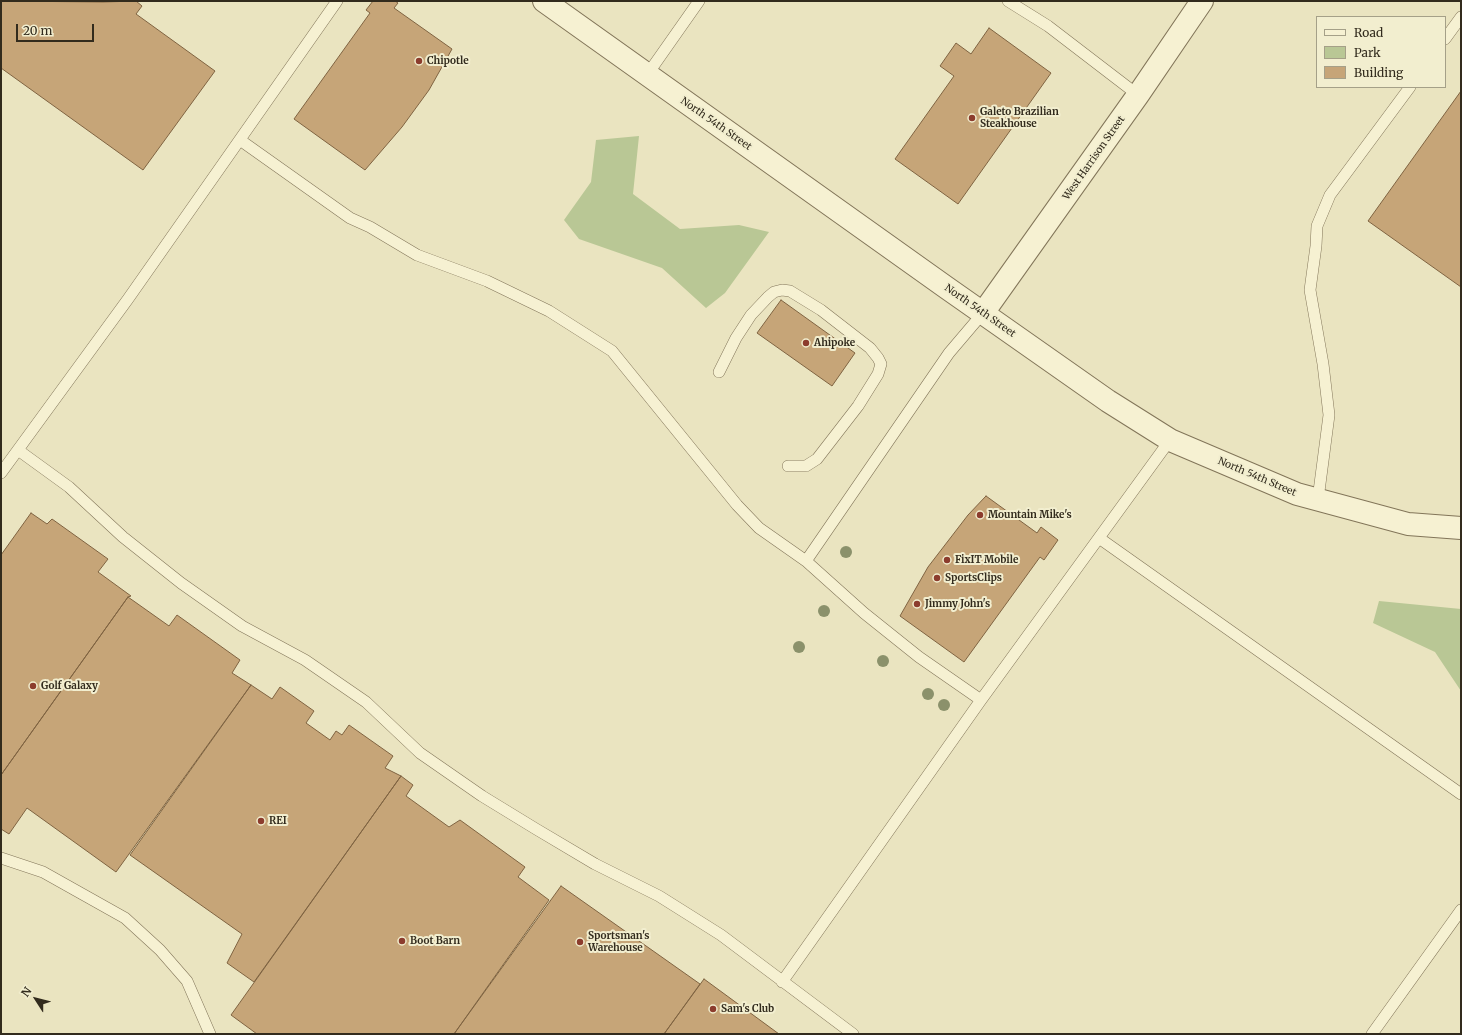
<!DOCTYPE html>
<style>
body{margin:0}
#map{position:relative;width:1462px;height:1035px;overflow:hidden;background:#eae4c0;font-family:Merriweather,serif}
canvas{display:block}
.frame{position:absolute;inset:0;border:2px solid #322b1d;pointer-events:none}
.legend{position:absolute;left:1316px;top:16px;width:130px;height:72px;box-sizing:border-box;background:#f2eecf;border:1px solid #a5a088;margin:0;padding:5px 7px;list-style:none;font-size:12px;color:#322b1d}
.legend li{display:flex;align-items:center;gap:8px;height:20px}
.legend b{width:20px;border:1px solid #a5a088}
.north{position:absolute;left:16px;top:979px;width:40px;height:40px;-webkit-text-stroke:3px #f2eecf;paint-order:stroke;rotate:306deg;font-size:11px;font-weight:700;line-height:16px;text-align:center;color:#322b1d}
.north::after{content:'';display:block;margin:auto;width:14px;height:18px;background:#322b1d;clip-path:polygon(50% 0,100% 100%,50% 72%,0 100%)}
.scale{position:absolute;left:16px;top:24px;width:78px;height:18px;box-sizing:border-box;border:2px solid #322b1d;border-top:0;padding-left:5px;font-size:12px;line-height:14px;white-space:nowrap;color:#322b1d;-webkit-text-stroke:3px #f2eecf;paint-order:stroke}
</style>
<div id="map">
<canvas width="1462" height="1035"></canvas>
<div class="frame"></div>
<ul class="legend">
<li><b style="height:5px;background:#f6f1d2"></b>Road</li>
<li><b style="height:11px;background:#b9c795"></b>Park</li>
<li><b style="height:11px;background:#c6a578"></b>Building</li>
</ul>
<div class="north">N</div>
<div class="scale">20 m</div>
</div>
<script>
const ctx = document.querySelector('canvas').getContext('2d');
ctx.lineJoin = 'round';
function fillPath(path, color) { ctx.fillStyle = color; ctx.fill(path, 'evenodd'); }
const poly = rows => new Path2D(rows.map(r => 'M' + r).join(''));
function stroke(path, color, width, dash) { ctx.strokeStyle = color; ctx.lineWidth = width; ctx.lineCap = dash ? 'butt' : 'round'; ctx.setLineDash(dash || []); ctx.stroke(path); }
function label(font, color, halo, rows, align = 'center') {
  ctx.font = font + ' Merriweather,serif'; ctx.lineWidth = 4; ctx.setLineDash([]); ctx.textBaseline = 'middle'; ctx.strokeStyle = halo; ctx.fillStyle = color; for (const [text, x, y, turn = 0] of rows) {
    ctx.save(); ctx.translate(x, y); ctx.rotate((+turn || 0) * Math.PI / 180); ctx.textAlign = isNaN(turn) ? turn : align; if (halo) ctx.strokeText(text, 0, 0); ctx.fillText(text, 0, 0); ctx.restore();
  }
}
fillPath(poly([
 [639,136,633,194,680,229,739,225,769,232,725,293,706,308,662,268,579,239,564,220,591,182,596,140],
 [1379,601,1461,609,1461,691,1435,652,1373,623]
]), '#b9c795');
const building = poly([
 [1,1,103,2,136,1,142,6,136,14,215,71,143,170,1,68,1,1],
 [373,1,395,1,398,3,394,8,452,49,429,90,402,127,365,170,294,119,370,13,366,10,373,1],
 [989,28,1051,73,958,204,895,159,954,76,940,66,956,43,971,54,989,28],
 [1461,91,1461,287,1368,221,1461,91],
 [781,300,855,353,832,386,757,333,781,300],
 [986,496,1037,533,1041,527,1058,540,1044,560,1040,557,964,662,900,616,928,567,968,515,986,496],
 [31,513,47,524,52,519,108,559,98,572,131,596,128,597,1,775,1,555,31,513],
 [128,597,169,626,177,615,240,660,232,673,251,685,116,872,27,808,9,834,1,829,1,775,128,597],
 [251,685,272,699,280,687,314,711,306,723,330,740,336,731,342,735,349,725,393,756,385,768,401,776,254,982,227,963,242,934,130,855,251,685],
 [401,776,413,785,406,796,449,827,460,820,525,867,518,877,549,900,454,1034,257,1034,231,1015,401,776],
 [561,886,700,984,664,1034,454,1034,561,886],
 [704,979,779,1034,664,1034,704,979]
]);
fillPath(building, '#c6a578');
stroke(building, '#7f6341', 1);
const lane = poly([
 [1008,1,1048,26,1138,95],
 [1445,39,1461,17],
 [647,75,699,1],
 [240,140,350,218,370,227,417,255,487,281,549,311,612,351,737,505,759,528,806,561,864,613,919,657,981,700],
 [719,372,736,338,751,315,768,297,774,292,782,290,790,291,821,310,870,348,878,358,881,364,878,374,858,406,817,459,806,466,788,466],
 [18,450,69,487,123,537,181,583,242,626,305,660,366,702,420,753,482,796,536,829,595,864,659,896,721,935,853,1034],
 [1,473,128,299,337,1],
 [1318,499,1329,415,1323,364,1310,290,1316,246,1317,226,1330,195,1410,87],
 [1099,538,1461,794],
 [806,561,949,353,983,313],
 [1,858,43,872,125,918,160,950,187,981,210,1034],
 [782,982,981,700,1170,440],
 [1372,1034,1461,910]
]);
const street = poly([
 [544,1,947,288,1108,401,1170,440,1297,494,1408,524,1461,528],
 [983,313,1138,95,1202,1]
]);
stroke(lane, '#827559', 12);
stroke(street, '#827559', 24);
stroke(lane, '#f6f1d2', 11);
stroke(street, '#f6f1d2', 22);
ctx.fillStyle = '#8b916b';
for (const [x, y] of [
 [846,552],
 [824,611],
 [799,647],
 [883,661],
 [928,694],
 [944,705]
]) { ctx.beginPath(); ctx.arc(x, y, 6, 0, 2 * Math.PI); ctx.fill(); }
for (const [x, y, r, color] of [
 [419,61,4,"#8c3c2d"],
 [972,118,4,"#8c3c2d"],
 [806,343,4,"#8c3c2d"],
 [980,515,4,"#8c3c2d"],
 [947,560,4,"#8c3c2d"],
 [937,578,4,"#8c3c2d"],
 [917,604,4,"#8c3c2d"],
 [33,686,4,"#8c3c2d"],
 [261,821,4,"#8c3c2d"],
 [402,941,4,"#8c3c2d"],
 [580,942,4,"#8c3c2d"],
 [713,1009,4,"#8c3c2d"]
]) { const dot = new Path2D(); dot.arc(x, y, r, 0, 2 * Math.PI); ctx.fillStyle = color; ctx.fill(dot); stroke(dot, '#f2eecf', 1.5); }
label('bold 10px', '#322b1d', '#f2eecf', [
 ["Chipotle",427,61],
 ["Galeto Brazilian",980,112],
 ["Steakhouse",980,124],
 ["Ahipoke",814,343],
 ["Mountain Mike's",988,515],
 ["FixIT Mobile",955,560],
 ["SportsClips",945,578],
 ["Jimmy John's",925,604],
 ["Golf Galaxy",41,686],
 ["REI",269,821],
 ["Sportsman's",588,936],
 ["Warehouse",588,948],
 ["Boot Barn",410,941],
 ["Sam's Club",721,1009]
], 'left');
label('10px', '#322b1d', '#f2eecf', [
 ["North 54th Street",716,124,35],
 ["West Harrison Street",1094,158,-55],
 ["North 54th Street",980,311,35],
 ["North 54th Street",1257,477,23]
]);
</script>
